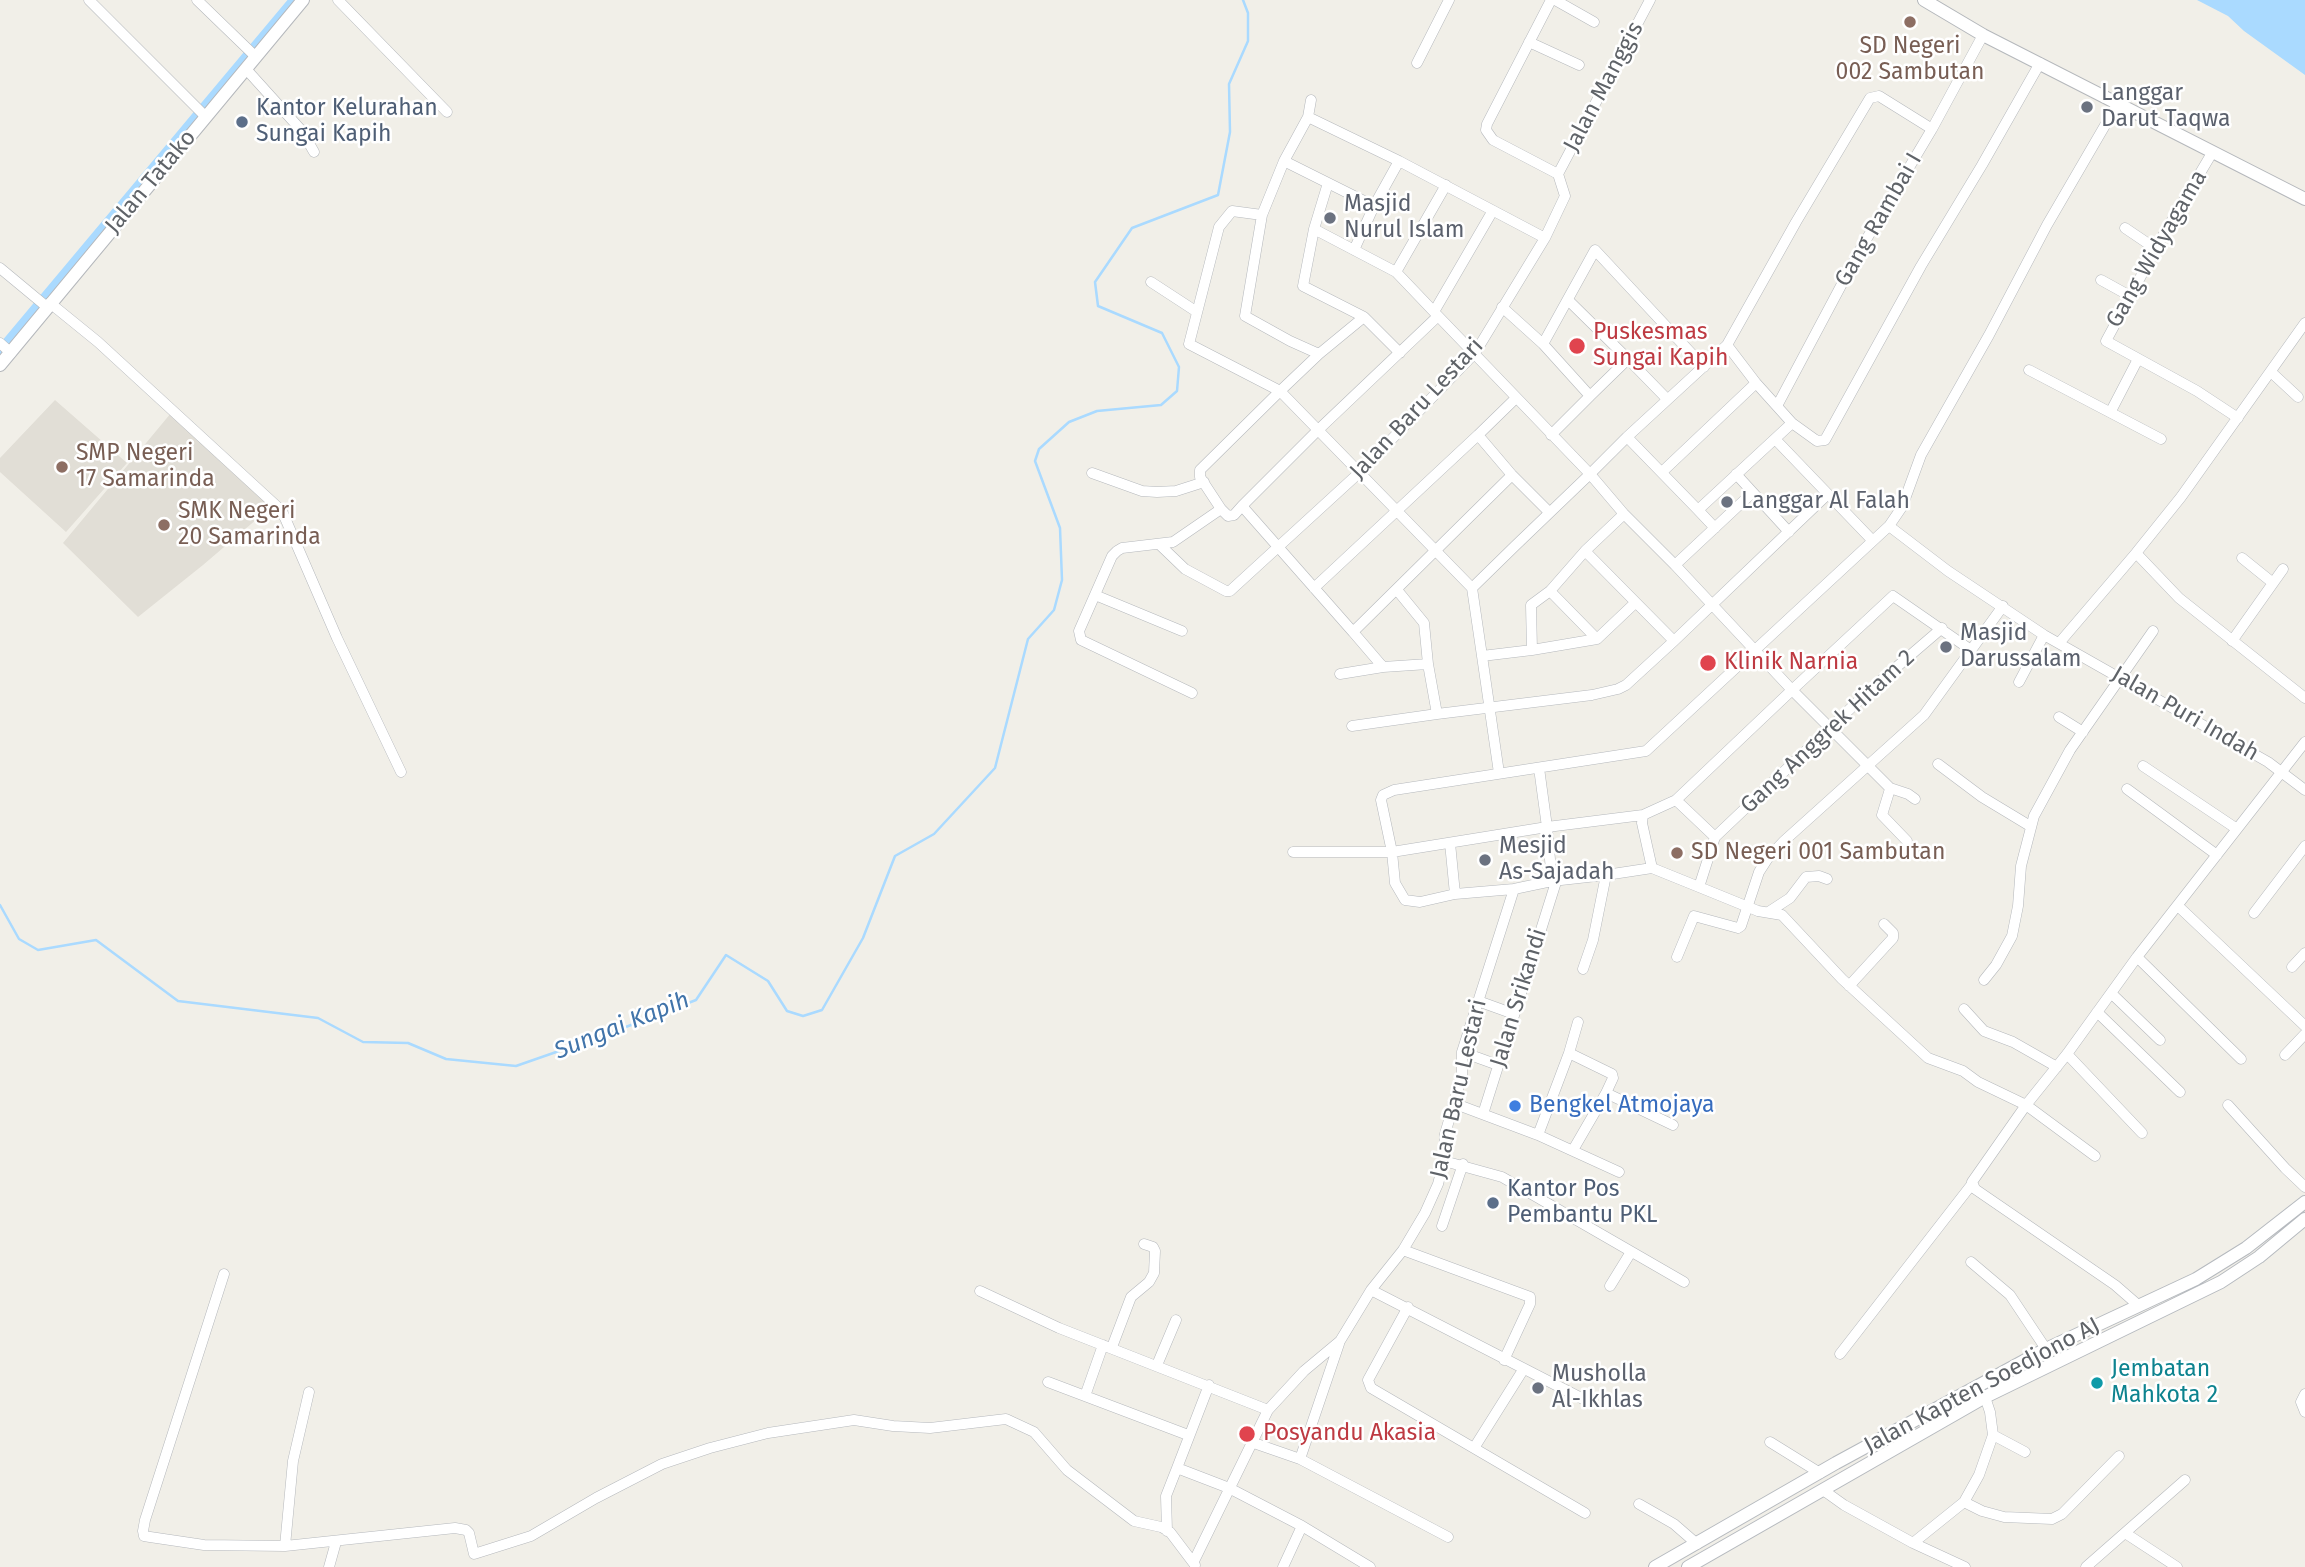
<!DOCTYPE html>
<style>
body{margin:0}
canvas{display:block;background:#f1efe8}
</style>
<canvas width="2305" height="1567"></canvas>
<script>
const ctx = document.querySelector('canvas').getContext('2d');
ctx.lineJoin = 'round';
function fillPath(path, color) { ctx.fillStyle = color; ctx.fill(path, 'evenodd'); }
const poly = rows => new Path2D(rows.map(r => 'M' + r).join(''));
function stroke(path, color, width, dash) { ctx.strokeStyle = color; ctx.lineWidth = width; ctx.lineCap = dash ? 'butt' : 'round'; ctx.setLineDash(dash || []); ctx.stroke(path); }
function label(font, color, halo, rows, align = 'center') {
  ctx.font = font + ' "Fira Sans",sans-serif'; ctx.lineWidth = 5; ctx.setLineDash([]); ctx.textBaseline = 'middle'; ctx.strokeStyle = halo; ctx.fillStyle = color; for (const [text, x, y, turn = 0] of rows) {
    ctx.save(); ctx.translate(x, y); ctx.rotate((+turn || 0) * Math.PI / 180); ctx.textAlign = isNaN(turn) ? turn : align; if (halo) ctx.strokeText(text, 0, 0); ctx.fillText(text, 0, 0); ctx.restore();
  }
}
fillPath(poly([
 [55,400,127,463,66,532,0,472,0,458],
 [171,413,271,507,203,565,138,617,63,543]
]), '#e1ded6');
fillPath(poly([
 [2197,0,2305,0,2305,75,2244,31,2228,16]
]), '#aadaff');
stroke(poly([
 [0,905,19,939,38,950,96,940,178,1001,318,1018,363,1042,408,1043,446,1059,516,1066,605,1035,696,1000,726,955,768,981,787,1011,803,1016,822,1010,863,938,895,856,934,834,995,768,1028,639,1054,610,1062,580,1060,528,1035,461,1039,449,1069,422,1097,411,1161,405,1177,391,1179,367,1162,333,1098,306,1095,282,1132,228,1218,195,1230,132,1229,84,1248,41,1248,13,1243,0]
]), '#aadaff', 2.5);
stroke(poly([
 [0,351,294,0]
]), '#aadaff', 10);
const minor = poly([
 [89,0,206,117],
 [197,0,256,57],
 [338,0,447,112],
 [1555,0,1594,22],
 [1529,42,1579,65],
 [1417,63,1449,0],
 [246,69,302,131,314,152],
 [1311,100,1308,117,1284,161,1328,183,1314,229],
 [1308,117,1399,161,1374,206,1328,183],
 [2212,153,2161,239,2106,341,2197,391,2238,418],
 [1284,161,1262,215,1245,316,1290,341,1319,354],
 [1399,161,1545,238],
 [1558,174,1650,0],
 [1262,215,1232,211,1219,227,1189,344,1280,391,1318,430,1242,506,1353,632],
 [2125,228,2156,249],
 [1354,250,1374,206],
 [0,268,47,307],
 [1396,272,1446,185],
 [2101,280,2130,296],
 [1151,282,1197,312],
 [50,303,98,342,282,511,337,638,401,772],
 [1502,307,1543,344,1595,250,1704,367],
 [1435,310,1492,212],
 [1364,317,1303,286,1314,229,1396,272,1438,316],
 [0,343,11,353],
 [1543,344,1590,396,1628,359,1568,300],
 [1727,345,1756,383,1792,423,1817,441,1825,440,1921,266,1982,165,2040,63],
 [1628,359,1667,399],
 [2029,370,2161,439],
 [2271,372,2298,397],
 [1777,406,1860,250,1932,129,1983,35],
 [2111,411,2138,359],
 [1478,435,1515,399],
 [1551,435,1590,396],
 [1627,437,1698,510,1792,423],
 [1775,439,1872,540],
 [1662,472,1756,383],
 [1092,473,1142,491,1157,492,1176,491,1204,482],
 [1736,474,1789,532],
 [1242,506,1234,515,1228,516,1221,509,1200,477,1200,470,1278,393,1319,354,1364,317,1400,353],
 [1698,510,1715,528],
 [1889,526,1948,571,2044,635,2268,762,2305,790],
 [1160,545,1185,569,1226,591,1230,591,1360,472,1475,353,1545,238,1565,196,1558,174,1493,140,1486,130,1487,124,1551,0],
 [1585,551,1674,641],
 [2136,553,2179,598,2305,698],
 [2242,558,2273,583],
 [1675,565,1752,493],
 [1314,588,1478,435,1512,475,1549,512],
 [1472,588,1482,656,1532,650,1531,605,1550,591,1585,551,1624,514],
 [1397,590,1424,623,1428,664,1383,667,1353,632,1512,475],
 [1095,595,1182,631],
 [1597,639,1635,603],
 [2232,641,2283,569],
 [2060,642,2136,553,2181,497,2305,323],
 [1532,650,1597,639,1550,591],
 [1482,656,1499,773],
 [1428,664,1437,714,1592,695,1618,689,1626,685,1674,641,1828,494],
 [1340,674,1383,667],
 [2019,682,2044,635],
 [1192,693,1081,640,1079,631,1112,556,1117,551,1122,548,1173,542,1221,509],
 [2059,717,2083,732],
 [1352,726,1437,714],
 [1938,764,1982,797,2030,826],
 [2143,766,2237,829],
 [1539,768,1547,827,1643,815,1676,800,1792,690,1675,565,1624,514,1590,474,1438,316,1318,430,1472,588,1516,545,1590,474,1627,437,1727,345,1796,222,1870,98,1879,96,1932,129],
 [1890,789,1882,815,1907,841],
 [2127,789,2217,855],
 [1915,799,1908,794,1890,788,1792,690,1893,596,1971,650],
 [1715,837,1871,689,1942,628],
 [1450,843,1455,894],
 [1293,852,1392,852,1547,827,1552,881],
 [1652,868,1699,887,1715,837,1676,800],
 [1606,875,1652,868,1642,823,1643,815],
 [1699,887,1758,911,1782,915,1842,979,1928,1058,1963,1071,1978,1082,2026,1105,2095,1156],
 [1514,889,1552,881,1606,875,1593,940,1583,969],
 [2178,906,2305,1026],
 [1770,911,1790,898,1806,877,1819,876,1827,879],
 [2254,913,2305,846],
 [1677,957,1694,916,1738,928,1741,926,1759,872,1768,858,1784,841,1924,715,2003,606],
 [2137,957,2241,1059],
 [2292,967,2305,953],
 [1984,980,1996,965,2012,936,2018,906,2021,866,2034,816,2070,750,2153,631],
 [1849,986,1893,938,1893,933,1884,924],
 [2111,993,2160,1040],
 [1478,1001,1514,1014],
 [1964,1009,1984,1031,2013,1042,2057,1067],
 [2097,1012,2180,1092],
 [1462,1052,1498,1065],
 [1569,1053,1578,1022],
 [2067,1054,2142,1133],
 [2285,1055,2305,1034],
 [1453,1103,1538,1135,1619,1172],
 [2228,1105,2285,1168,2305,1187],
 [1483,1114,1556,882],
 [1538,1135,1569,1053,1612,1074,1613,1078,1606,1093],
 [1573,1150,1606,1093,1673,1125],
 [1444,1161,1502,1177,1684,1282],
 [1442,1226,1463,1164],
 [1403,1250,1530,1297,1530,1304,1504,1360],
 [1971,1262,2010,1295,2046,1349],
 [224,1274,145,1520,143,1531,144,1536,150,1537,204,1545,285,1546,455,1528,466,1530,469,1533,474,1554,531,1536,596,1498,662,1464,710,1448,768,1433,854,1420,893,1426,930,1428,1006,1419,1034,1432,1067,1470,1134,1521,1161,1527,1170,1532,1195,1565],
 [1610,1286,1631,1252],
 [1371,1290,1587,1401],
 [980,1291,1059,1328,1268,1410],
 [2138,1305,2115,1285,1975,1189,1972,1182,2026,1105,2067,1054,2137,957,2305,742],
 [1408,1307,1368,1380,1371,1388,1585,1513],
 [1112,1347,1131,1297,1149,1282,1154,1273,1155,1251,1153,1247,1144,1244],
 [1840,1354,1972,1184],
 [1157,1365,1176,1320],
 [1048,1382,1188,1435],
 [1209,1385,1177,1468,1229,1488,1302,1526,1370,1567],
 [2305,1394,2301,1402,2305,1412],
 [1085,1396,1103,1345],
 [1993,1435,2025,1452],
 [1251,1442,1300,1459,1448,1537],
 [1770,1442,1820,1473],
 [1474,1448,1523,1370],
 [1300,1459,1339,1344],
 [1823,1490,1844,1505,1913,1543,1965,1567],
 [1964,1502,1982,1511,2004,1517,2052,1519,2062,1514,2119,1456],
 [1639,1504,1674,1524,1697,1544],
 [1167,1531,1166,1496,1177,1468],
 [2125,1533,2177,1567],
 [1913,1543,1964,1502,1979,1475,1993,1435,1990,1412,1985,1397],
 [285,1546,293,1461,309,1392],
 [1194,1561,1268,1410,1304,1371,1340,1341,1371,1290,1403,1250,1425,1213,1438,1184,1444,1161,1445,1134,1462,1075,1462,1052,1514,889,1455,894,1420,902,1405,900,1395,883,1392,852,1381,800,1383,795,1394,790,1646,751,1889,526,1902,507,1921,455,1989,335,2047,225,2118,103],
 [329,1567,336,1542],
 [1283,1567,1302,1526],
 [2086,1567,2185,1480]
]);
const tertiary = poly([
 [1924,0,1983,35,2305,199],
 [0,365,303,0]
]);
const secondary = poly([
 [1655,1567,1836,1463,2046,1349,2196,1279,2246,1248,2305,1202],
 [1688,1567,1985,1397,2221,1282,2259,1257,2305,1219]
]);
stroke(minor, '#b5b8bc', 11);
stroke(tertiary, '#b5b8bc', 14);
stroke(secondary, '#b6babf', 14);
stroke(minor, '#fff', 10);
stroke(tertiary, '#fff', 12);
stroke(secondary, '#fff', 12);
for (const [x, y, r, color] of [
 [1910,22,7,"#8d6e63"],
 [2087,107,7,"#6b7280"],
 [242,122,7,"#5c6f8a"],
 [1330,218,7,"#6b7280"],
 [1577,346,9,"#e0444e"],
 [62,467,7,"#8d6e63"],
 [1727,502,7,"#6b7280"],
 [164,525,7,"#8d6e63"],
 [1946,647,7,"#6b7280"],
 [1708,663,9,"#e0444e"],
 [1677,853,7,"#8d6e63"],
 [1485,860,7,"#6b7280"],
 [1515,1106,7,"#3f7fe0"],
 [1493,1203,7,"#5c6f8a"],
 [2097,1383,7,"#0f9aa8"],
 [1538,1388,7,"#6b7280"],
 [1247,1434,9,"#e0444e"]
]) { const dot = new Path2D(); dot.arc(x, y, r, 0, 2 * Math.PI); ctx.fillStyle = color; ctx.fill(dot); stroke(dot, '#fff', 2.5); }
label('23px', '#785e54', '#fff', [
 ["SD Negeri",1910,47,"center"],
 ["002 Sambutan",1910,73,"center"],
 ["SMP Negeri",76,454],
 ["17 Samarinda",76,480],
 ["SMK Negeri",178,512],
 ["20 Samarinda",178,538],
 ["SD Negeri 001 Sambutan",1691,853]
], 'left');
label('23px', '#5f6368', '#fff', [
 ["Jalan Manggis",1604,87,-62],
 ["Jalan Tatako",151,182,-50],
 ["Gang Rambai I",1879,220,-60],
 ["Gang Widyagama",2157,249,-60],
 ["Jalan Baru Lestari",1417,409,-47],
 ["Jalan Puri Indah",2185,714,30],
 ["Gang Anggrek Hitam 2",1828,732,-43],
 ["Jalan Srikandi",1519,998,-73],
 ["Jalan Baru Lestari",1459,1089,-77],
 ["Jalan Kapten Soedjono AJ",1982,1386,-28]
]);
label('23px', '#5b616d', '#fff', [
 ["Langgar",2101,94],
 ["Darut Taqwa",2101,120],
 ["Masjid",1344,205],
 ["Nurul Islam",1344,231],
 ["Langgar Al Falah",1741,502],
 ["Masjid",1960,634],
 ["Darussalam",1960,660],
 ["Mesjid",1499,847],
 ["As-Sajadah",1499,873],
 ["Musholla",1552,1375],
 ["Al-Ikhlas",1552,1401]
], 'left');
label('23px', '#4e5e75', '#fff', [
 ["Kantor Kelurahan",256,109],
 ["Sungai Kapih",256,135],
 ["Kantor Pos",1507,1190],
 ["Pembantu PKL",1507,1216]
], 'left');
label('23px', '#be3a42', '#fff', [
 ["Puskesmas",1593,333],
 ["Sungai Kapih",1593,359],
 ["Klinik Narnia",1724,663],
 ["Posyandu Akasia",1263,1434]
], 'left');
label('23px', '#366cbe', '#fff', [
 ["Bengkel Atmojaya",1529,1106]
], 'left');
label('23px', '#0d838f', '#fff', [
 ["Jembatan",2111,1370],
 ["Mahkota 2",2111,1396]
], 'left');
label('italic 24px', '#4174aa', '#fff', [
 ["Sungai Kapih",622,1026,-22]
]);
</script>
